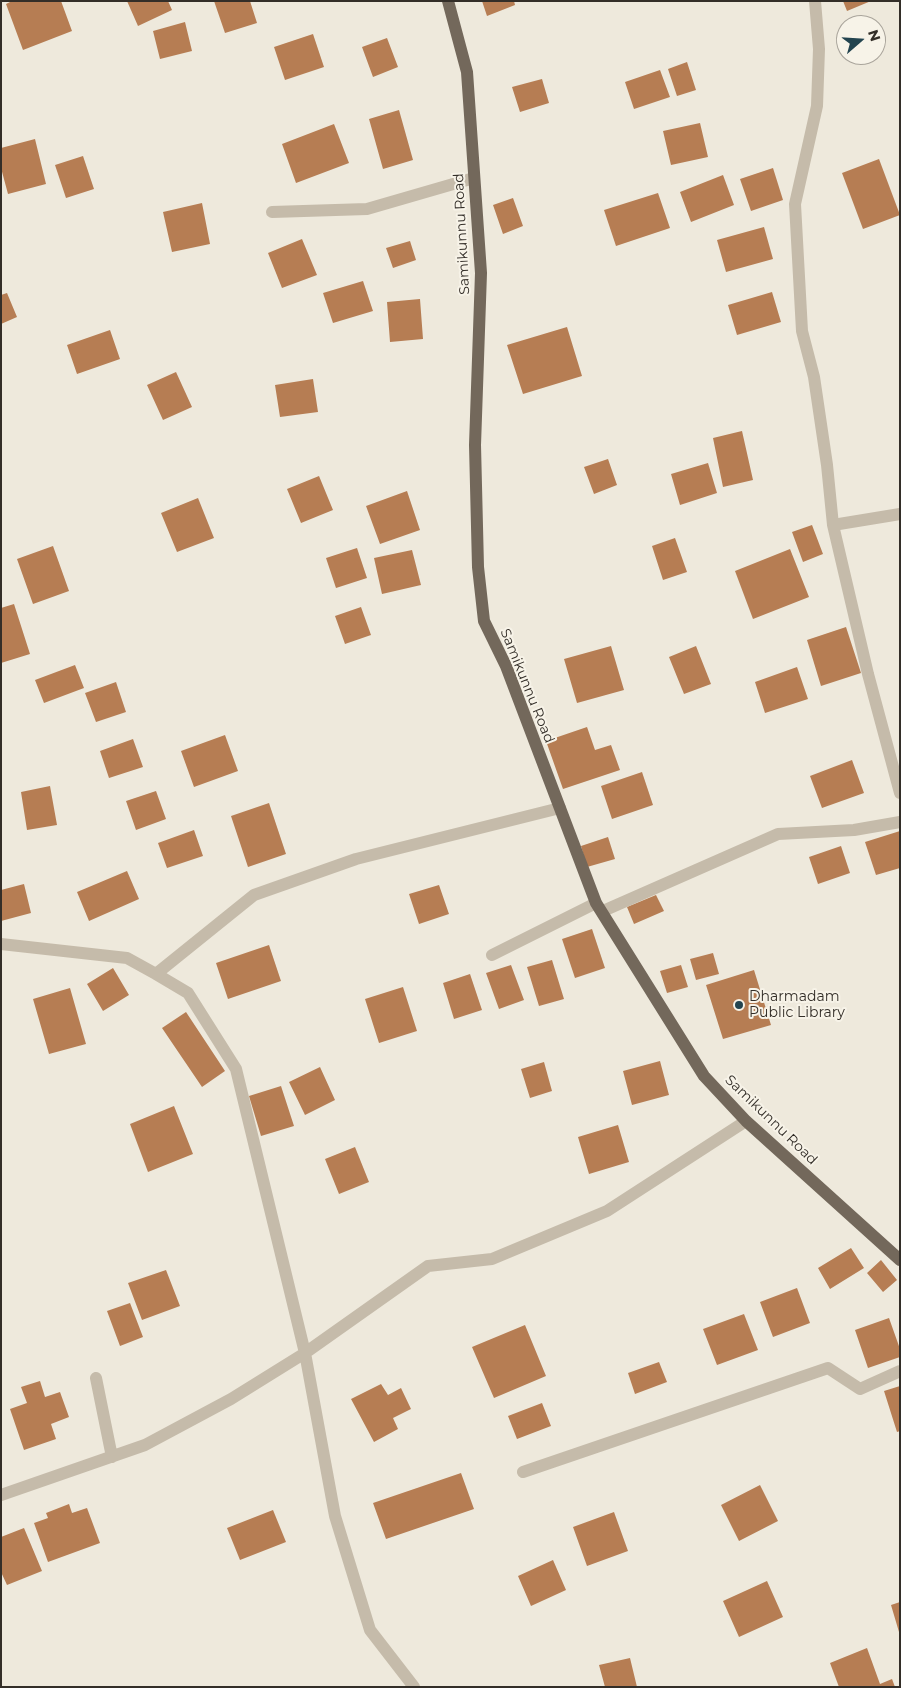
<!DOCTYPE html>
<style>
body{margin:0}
#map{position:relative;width:901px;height:1688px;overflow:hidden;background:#eee9dc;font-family:Montserrat,sans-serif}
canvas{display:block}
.frame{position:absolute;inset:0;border:2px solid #332e28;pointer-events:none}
.north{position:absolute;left:836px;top:15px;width:50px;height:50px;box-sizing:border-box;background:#f7f3e8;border:1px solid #a9a49b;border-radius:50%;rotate:71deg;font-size:14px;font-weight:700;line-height:20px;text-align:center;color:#332e28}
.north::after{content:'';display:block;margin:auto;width:18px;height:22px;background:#23444f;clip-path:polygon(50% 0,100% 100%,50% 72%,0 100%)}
</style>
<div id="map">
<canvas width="901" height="1688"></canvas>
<div class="frame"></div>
<div class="north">N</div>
</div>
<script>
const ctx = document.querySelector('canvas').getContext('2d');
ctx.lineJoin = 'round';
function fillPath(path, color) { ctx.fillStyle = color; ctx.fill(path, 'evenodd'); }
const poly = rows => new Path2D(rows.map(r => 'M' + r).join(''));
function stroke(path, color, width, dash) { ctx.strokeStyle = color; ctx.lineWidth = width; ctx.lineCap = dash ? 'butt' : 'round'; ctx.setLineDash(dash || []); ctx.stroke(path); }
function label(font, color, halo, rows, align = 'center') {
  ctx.font = font + ' Montserrat,sans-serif'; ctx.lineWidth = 4; ctx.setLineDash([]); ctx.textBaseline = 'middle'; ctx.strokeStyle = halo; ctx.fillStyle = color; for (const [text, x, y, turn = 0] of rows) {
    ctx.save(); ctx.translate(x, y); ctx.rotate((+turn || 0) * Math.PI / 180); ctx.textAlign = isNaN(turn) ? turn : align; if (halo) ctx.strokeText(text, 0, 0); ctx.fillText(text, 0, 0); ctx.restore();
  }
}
fillPath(poly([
 [12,1,61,1,72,31,23,50,6,4],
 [127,1,168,1,172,10,138,26],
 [214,1,250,1,257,23,225,33],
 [482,1,514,1,515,5,487,16],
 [843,1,871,1,847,11],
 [185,22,192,51,160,59,153,31],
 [313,34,324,67,285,80,274,47],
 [387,38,398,67,373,77,362,47],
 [687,62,696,90,677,96,668,69],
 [660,70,670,97,634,109,625,82],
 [542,79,549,103,520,112,512,87],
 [399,110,413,160,383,169,369,119],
 [700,123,708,157,671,165,663,131],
 [334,124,349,163,296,183,282,144],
 [35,139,46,184,8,194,1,168,1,148],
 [83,156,94,189,66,198,55,165],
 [879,159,900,215,863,229,842,173],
 [773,168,783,200,751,211,740,179],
 [723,175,734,205,691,222,680,192],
 [658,193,670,228,616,246,604,210],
 [513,198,523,226,503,234,493,205],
 [202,203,210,244,172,252,163,212],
 [764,227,773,259,726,272,717,240],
 [302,239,317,275,282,288,268,253],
 [410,241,416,260,393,268,386,248],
 [363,281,373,311,333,323,323,293],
 [772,292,781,322,737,335,728,305],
 [7,293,17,317,1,324,1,295],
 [420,299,423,339,390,342,387,302],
 [567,327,582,376,523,394,507,345],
 [110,330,120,359,77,374,67,345],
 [176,372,192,407,163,420,147,385],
 [313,379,318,412,280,417,275,385],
 [742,431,753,480,723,487,713,438],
 [608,459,617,485,594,494,584,467],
 [708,463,717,493,680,505,671,474],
 [319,476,333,510,301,523,287,489],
 [407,491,420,530,380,544,366,506],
 [198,498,214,538,177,552,161,513],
 [812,525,823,554,803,562,792,532],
 [675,538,687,572,663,580,652,546],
 [53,546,69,591,33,604,17,559],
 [357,548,367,578,336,588,326,558],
 [790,549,809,597,753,619,735,571],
 [412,550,421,585,382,594,374,558],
 [14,604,30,654,1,663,1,608],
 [361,607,371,635,345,644,335,616],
 [846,627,861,673,821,686,807,640],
 [611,646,624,690,577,703,564,659],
 [696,646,711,684,684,694,669,657],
 [75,665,84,688,44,703,35,680],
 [797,667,808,699,765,713,755,682],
 [116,682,126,712,96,722,85,693],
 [587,727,595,750,611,745,620,770,563,789,546,741],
 [225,735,238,771,194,787,181,751],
 [133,739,143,767,109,778,100,751],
 [852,760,864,793,822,808,810,776],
 [642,772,653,805,612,819,601,786],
 [50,786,57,825,27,830,21,792],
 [156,791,166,819,136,830,126,801],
 [269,803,286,854,248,867,231,816],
 [194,830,203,856,167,868,158,843],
 [900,831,900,868,876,875,865,842],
 [608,837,615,859,587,867,581,846],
 [841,846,850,873,818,884,809,857],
 [127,871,139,899,89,921,77,892],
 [24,884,31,913,1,921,1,890],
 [439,885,449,914,419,924,409,894],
 [656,895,664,911,634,924,627,907],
 [592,929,605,968,575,978,562,939],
 [269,945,281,981,228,999,216,963],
 [713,953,719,974,696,980,690,959],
 [552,960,564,999,539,1006,527,967],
 [511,965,524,1000,499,1009,486,973],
 [681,965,688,987,667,993,660,971],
 [113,968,129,995,103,1011,87,984],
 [754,970,771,1025,723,1039,706,985],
 [470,974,482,1010,454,1019,443,983],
 [403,987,417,1031,379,1043,365,999],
 [70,988,86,1044,49,1054,33,999],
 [186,1012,225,1071,202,1087,162,1028],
 [660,1061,669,1095,632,1105,623,1071],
 [544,1062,552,1091,530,1098,521,1069],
 [320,1067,335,1100,305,1115,289,1082],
 [281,1086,294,1126,261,1136,249,1096],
 [174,1106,193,1154,148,1172,130,1124],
 [618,1125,629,1162,589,1174,578,1137],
 [355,1147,369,1182,339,1194,325,1159],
 [851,1248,864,1268,830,1289,818,1268],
 [881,1260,897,1280,883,1292,867,1273],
 [166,1270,180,1306,142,1320,128,1283],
 [797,1288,810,1323,773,1337,760,1302],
 [130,1303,143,1337,120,1346,107,1311],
 [744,1314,758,1350,717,1365,703,1329],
 [889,1318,900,1349,900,1357,868,1368,855,1330],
 [525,1325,546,1376,494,1398,472,1347],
 [659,1362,667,1382,635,1394,628,1373],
 [40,1381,45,1397,60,1392,69,1417,51,1424,56,1439,24,1450,10,1409,27,1403,21,1387],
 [381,1384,388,1395,401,1388,411,1409,393,1418,398,1429,374,1442,351,1399],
 [900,1386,900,1431,897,1432,884,1391],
 [542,1403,551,1426,517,1439,508,1416],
 [461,1473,474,1509,386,1539,373,1503],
 [760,1485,778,1521,739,1541,721,1505],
 [69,1504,72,1513,87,1508,100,1543,48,1562,34,1523,48,1518,46,1513],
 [273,1510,286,1542,240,1560,227,1528],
 [614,1512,628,1551,587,1566,573,1527],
 [24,1528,42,1571,7,1585,1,1572,1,1537],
 [553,1560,566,1590,531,1606,518,1576],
 [767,1581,783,1617,739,1637,723,1601],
 [900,1602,900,1632,899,1632,891,1605],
 [867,1648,880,1684,892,1679,895,1687,839,1687,830,1663],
 [630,1658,637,1687,605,1687,599,1665]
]), '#b67d53');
stroke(poly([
 [815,1,819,49,817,106,795,204,802,331,814,377,827,465,833,525],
 [272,212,367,209,474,178],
 [900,514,833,525,868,674,900,793],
 [603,911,778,834,854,830,900,822],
 [1,944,127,958,156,974,254,895,356,859,560,808],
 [492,955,596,903],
 [156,974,188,993,236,1069,305,1353,335,1516,370,1630,414,1687],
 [96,1378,112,1457],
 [523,1472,828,1368,860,1389,900,1371],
 [1,1495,145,1445,231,1399,305,1353,428,1266,492,1259,607,1211,746,1121]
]), '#c5bbaa', 12);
stroke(poly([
 [448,1,467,72,481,273,475,445,478,567,484,621,506,666,596,903,704,1076,746,1121,900,1260]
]), '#73685b', 12);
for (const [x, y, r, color] of [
 [739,1005,5,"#23444f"]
]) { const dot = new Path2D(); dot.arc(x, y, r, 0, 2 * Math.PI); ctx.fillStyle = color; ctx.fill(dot); stroke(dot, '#f7f3e8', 2); }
label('14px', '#332e28', '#f7f3e8', [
 ["Samikunnu Road",462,234,-93],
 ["Samikunnu Road",527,686,68],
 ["Samikunnu Road",771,1120,44]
]);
label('14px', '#332e28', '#f7f3e8', [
 ["Dharmadam",749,997],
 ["Public Library",749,1013]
], 'left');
</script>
